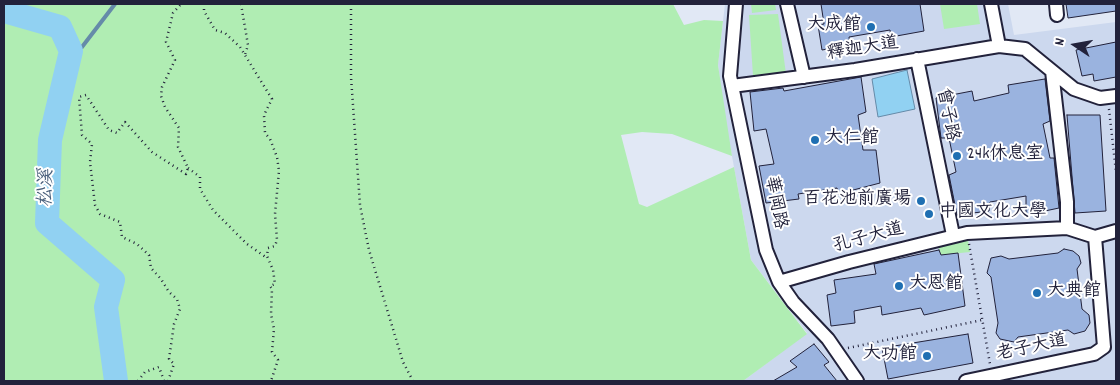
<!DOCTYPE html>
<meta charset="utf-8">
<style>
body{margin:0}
#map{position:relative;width:1120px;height:385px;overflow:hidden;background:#e1e8f5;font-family:Dekko,sans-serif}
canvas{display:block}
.frame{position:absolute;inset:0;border:5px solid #22223b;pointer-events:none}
.north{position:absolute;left:1050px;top:20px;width:50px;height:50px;-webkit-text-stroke:4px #fff;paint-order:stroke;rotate:282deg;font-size:14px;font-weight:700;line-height:20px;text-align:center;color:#22223b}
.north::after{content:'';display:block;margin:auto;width:18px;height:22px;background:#22223b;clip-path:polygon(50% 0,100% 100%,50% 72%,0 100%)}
</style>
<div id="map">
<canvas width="1120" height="385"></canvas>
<div class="frame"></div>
<div class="north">N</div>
</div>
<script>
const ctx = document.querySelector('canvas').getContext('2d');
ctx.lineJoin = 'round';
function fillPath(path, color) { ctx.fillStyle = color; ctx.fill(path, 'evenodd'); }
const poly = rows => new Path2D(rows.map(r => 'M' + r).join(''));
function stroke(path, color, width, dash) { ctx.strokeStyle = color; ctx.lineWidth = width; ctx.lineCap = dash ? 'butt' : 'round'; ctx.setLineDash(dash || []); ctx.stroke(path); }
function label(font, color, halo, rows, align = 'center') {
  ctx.font = font + ' Dekko,"LXGW WenKai TC",sans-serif'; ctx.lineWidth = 4; ctx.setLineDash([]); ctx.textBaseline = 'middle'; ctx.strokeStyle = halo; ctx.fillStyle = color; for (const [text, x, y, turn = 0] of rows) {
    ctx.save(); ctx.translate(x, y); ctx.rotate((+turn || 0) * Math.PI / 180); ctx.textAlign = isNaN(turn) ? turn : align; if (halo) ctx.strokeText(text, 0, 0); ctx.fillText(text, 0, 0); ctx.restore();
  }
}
fillPath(poly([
 [725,4,1008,4,1014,35,1116,22,1116,381,743,381,807,333,751,260,723,107,718,64]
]), '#ccd8ee');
fillPath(poly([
 [4,4,673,4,684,25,704,20,723,21,718,65,732,156,672,134,642,132,621,135,639,204,647,207,734,167,751,260,807,334,743,381,4,381],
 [751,4,775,4,776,10,752,13],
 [940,4,977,4,980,24,944,29],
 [778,14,786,74,753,76,749,15],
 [968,240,970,252,941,255,937,243]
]), '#b0edb3');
const water = poly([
 [907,70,915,109,878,117,872,79,907,70]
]);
fillPath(water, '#91d1f2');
stroke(water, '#658ba9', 1);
stroke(poly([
 [71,51,82,47,115,4]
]), '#658ba9', 4);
stroke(poly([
 [4,11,60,27,71,51,50,140,47,223,113,280,106,307,116,381]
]), '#91d1f2', 24);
const building = poly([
 [821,4,920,4,924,31,891,37,890,30,849,37,850,45,822,50,818,25,824,24,821,4],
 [1066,4,1116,4,1116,11,1068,18,1066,4],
 [1116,42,1116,77,1094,81,1093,74,1082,76,1076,50,1116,42],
 [861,77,866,112,858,115,863,150,876,150,880,183,838,194,837,188,798,194,799,199,766,203,759,166,774,164,766,129,754,131,750,92,783,88,784,91,861,77],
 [1045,79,1050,121,1043,124,1050,158,1054,158,1059,208,1026,215,1026,196,990,202,989,211,957,215,949,175,956,172,949,138,941,138,936,98,972,91,974,101,1009,93,1008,85,1045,79],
 [1067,115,1100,115,1106,211,1075,213,1067,115],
 [1064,249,1073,251,1079,256,1081,263,1077,269,1082,309,1089,315,1090,323,1085,331,1074,334,1068,330,1018,337,1014,342,1000,339,996,333,998,323,991,277,987,273,991,258,1001,256,1009,259,1058,253,1064,249],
 [939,250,941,255,958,253,965,306,924,315,921,308,882,315,881,306,854,311,855,323,831,326,827,295,836,293,834,280,876,274,874,264,939,250],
 [968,334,973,363,888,379,882,348,968,334],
 [814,344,829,362,824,365,837,381,773,381,797,367,790,361,814,344]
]);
fillPath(building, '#9ab3df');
stroke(building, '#22223b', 1);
const minor = poly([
 [736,4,730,76,766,250,779,282,793,302,828,339,857,381],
 [787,4,804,77],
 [991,4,999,46],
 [1056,4,1057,15],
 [917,59,953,235],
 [1052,71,1067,202,1067,228],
 [732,86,855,70,999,46,1025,49,1074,89,1100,98,1116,96],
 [779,282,849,262,967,233,1067,228,1095,237,1116,231],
 [966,381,1094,354,1104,347,1095,237]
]);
stroke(minor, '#22223b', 16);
stroke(poly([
 [204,4,204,11,215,30,225,33,240,47,272,99,264,115,265,133,270,139,277,157,279,171,275,214,277,240,275,246,268,248,267,256,273,270,275,284,270,286,272,289,271,314,274,329,272,352,278,360,271,381],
 [241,4,248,45,245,55],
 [351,4,351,77,360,205,369,250,403,362,413,381],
 [1109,109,1116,172],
 [188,168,200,177,200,189,213,210,247,244,267,258],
 [969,244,990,364],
 [848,348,982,320],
 [138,381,145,372,159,367,164,381],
 [168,381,174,364,169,359,174,324,180,309,177,299,169,292,161,279,151,268,149,255,137,244,122,237,120,222,100,214,95,205,90,162,92,144,82,135,79,97,86,95,109,130,117,133,125,122,152,152,186,174,188,168,178,147,179,128,165,107,161,96,162,87,175,60,166,42,173,13,181,4]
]), '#22223b', 2.5, [1, 4]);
stroke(minor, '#fff', 12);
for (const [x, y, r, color] of [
 [871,27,5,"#1f6fb2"],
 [815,140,5,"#1f6fb2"],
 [957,156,5,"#1f6fb2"],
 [921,201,5,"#1f6fb2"],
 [929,214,5,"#1f6fb2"],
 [899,286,5,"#1f6fb2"],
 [1037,293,5,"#1f6fb2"],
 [927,356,5,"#1f6fb2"]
]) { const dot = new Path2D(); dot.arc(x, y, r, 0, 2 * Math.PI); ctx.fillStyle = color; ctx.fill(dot); stroke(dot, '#fff', 2); }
label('18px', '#22223b', '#fff', [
 ["大成館",861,27,"right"],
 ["大仁館",825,140],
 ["24k休息室",967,156],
 ["百花池前廣場",911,201,"right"],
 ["中國文化大學",939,214],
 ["大恩館",909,286],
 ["大典館",1047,293],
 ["大功館",917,356,"right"]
], 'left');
label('18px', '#22223b', '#fff', [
 ["釋迦大道",863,50,-9],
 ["曾子路",946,115,79],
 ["華岡路",774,203,79],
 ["孔子大道",869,239,-15],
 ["老子大道",1032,349,-12]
]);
label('italic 19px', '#495f7b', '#fff', [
 ["松溪",48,188,-88]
]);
</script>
